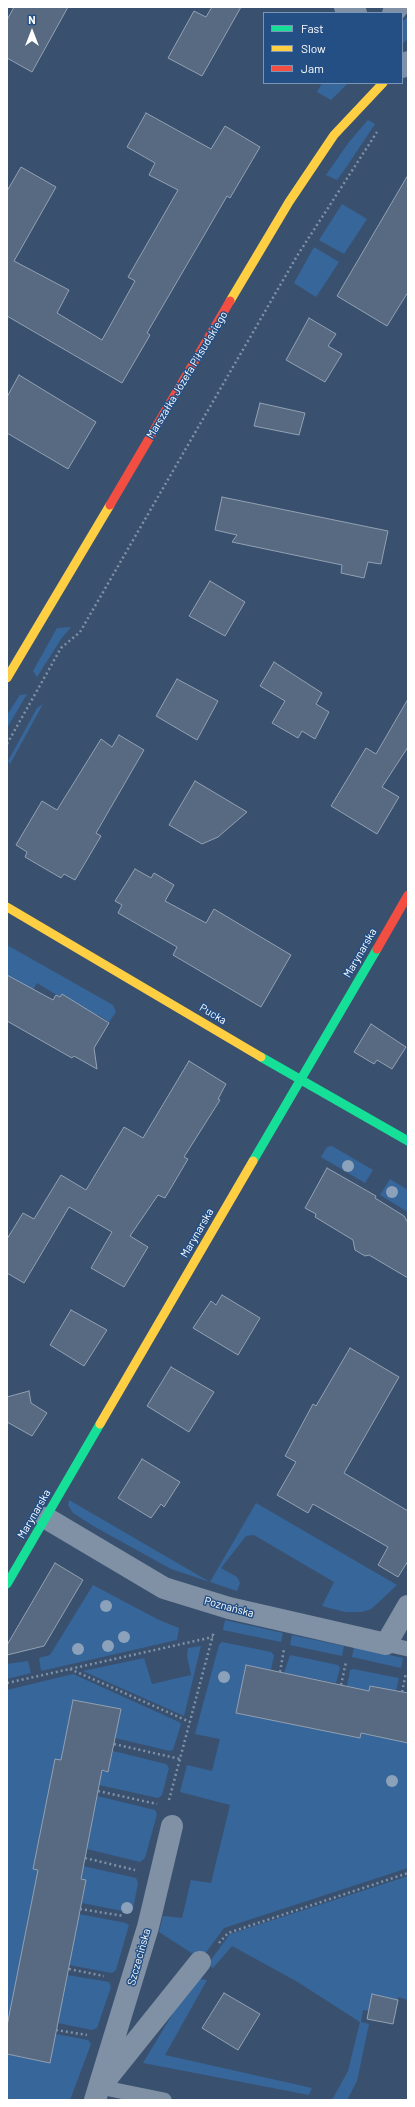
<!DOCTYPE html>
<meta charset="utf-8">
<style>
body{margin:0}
#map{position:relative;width:415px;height:2107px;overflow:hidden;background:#39516f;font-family:Barlow,sans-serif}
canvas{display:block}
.frame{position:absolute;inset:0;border:8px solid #fff;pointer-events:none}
.legend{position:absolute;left:263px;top:12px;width:140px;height:72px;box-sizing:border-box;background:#234f85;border:1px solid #7b95b6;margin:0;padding:5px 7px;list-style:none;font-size:12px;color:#fff}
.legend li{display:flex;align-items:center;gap:8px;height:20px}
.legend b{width:20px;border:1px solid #7b95b6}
.north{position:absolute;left:12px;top:12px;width:40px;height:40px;-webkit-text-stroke:3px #234f85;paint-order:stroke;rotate:0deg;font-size:11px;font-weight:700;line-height:16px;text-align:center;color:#fff}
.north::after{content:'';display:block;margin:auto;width:14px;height:18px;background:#fff;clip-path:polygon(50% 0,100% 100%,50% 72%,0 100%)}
</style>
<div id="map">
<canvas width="415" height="2107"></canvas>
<div class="frame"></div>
<ul class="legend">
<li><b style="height:5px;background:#16e098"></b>Fast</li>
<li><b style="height:5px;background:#ffcf43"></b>Slow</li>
<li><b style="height:5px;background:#f24e42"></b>Jam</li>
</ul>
<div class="north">N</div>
</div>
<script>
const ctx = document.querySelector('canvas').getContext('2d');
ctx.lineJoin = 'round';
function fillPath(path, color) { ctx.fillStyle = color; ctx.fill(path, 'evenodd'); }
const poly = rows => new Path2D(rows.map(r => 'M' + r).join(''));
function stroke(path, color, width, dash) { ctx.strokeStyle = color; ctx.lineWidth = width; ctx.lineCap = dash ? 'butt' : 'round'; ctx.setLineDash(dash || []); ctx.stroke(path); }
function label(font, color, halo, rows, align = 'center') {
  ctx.font = font + ' Barlow,sans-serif'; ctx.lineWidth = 3; ctx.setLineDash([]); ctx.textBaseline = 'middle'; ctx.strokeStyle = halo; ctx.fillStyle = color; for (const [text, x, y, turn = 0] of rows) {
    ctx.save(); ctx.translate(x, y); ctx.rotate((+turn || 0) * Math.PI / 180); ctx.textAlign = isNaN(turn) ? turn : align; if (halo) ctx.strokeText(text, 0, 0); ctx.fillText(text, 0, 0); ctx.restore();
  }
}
fillPath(poly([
 [408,16,408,39,402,44,402,22],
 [322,83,348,83,331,100,317,92],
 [368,120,375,124,345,169,337,180,326,175,349,142],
 [342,204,367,219,344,254,319,240],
 [314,247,339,262,316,297,294,283],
 [71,627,61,639,37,677,33,671,57,628],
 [27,694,7,728,7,715,20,695],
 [43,704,10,764,8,761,37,708],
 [7,945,113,1005,116,1012,109,1022,98,1015,94,1016,62,995,60,997,37,983,29,996,7,975],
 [332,1146,373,1170,365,1183,321,1157,327,1147],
 [390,1179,408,1190,408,1212,380,1195],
 [69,1500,210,1582,256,1503,397,1585,379,1602,371,1609,362,1612,345,1612,322,1606,334,1582,254,1535,246,1536,221,1568,237,1577,240,1583,237,1591,171,1569,95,1527,73,1513,68,1505],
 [93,1585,159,1620,179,1628,177,1640,41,1671,39,1658,50,1655],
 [225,1620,283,1633,281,1642,223,1630],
 [292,1635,344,1646,342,1656,290,1645],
 [222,1642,271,1652,274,1655,271,1670,246,1665,236,1713,359,1738,361,1733,408,1743,408,1868,224,1928,201,1959,159,1932,163,1916,182,1918,191,1880,211,1883,230,1805,180,1792,187,1765,212,1771,220,1739,195,1734,219,1645],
 [201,1646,184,1716,83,1671,144,1658,152,1684,191,1675,187,1656,188,1648],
 [354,1647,403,1658,401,1668,352,1657],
 [290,1655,338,1665,340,1668,336,1683,284,1673],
 [28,1661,31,1673,7,1679,7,1664],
 [353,1669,399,1678,396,1691,370,1686,369,1691,347,1686,350,1670],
 [73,1674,179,1722,181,1724,173,1750,170,1751,115,1738,121,1709,73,1700,61,1760,55,1759,33,1869,38,1870,7,2026,7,1690],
 [113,1751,166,1764,169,1768,162,1795,158,1798,99,1785,102,1771,108,1772],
 [97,1796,155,1810,157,1814,145,1858,140,1862,87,1849],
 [83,1866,136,1878,138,1883,133,1909,128,1912,82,1903,86,1880,81,1878],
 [408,1876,408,2000,398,1997,398,2000,372,1994,369,2011,363,2010,361,2022,369,2024,357,2081,347,2100,332,2100,348,2071,360,2022,296,1981,232,1946,213,1968,208,1964,230,1934],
 [79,1914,126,1923,129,1925,116,1970,112,1973,69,1965],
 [67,1975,109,1982,111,1987,97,2028,92,2030,58,2023],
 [200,1979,207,1980,165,2055,312,2088,309,2095,143,2063,187,1990],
 [55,2034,88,2040,91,2044,70,2100,7,2100,7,2054,49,2063]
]), '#37669b');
const building = poly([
 [14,7,68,7,32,72,7,58,7,20,14,7],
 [212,7,241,7,202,76,168,58,194,11,206,17,212,7],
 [146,113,211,149,225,126,260,147,230,198,227,196,147,333,150,335,122,383,7,316,7,191,21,167,56,187,14,261,69,290,57,313,102,340,135,281,128,277,178,190,149,175,155,163,127,147,146,113],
 [408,175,408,292,387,326,337,296,408,175],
 [309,318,336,334,328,346,342,354,325,382,286,360,309,318],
 [19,375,96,422,68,469,7,433,7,397,19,375],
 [260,403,305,413,299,435,254,426,260,403],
 [222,497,388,531,381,564,368,562,364,578,341,573,342,565,232,542,237,535,215,530,222,497],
 [210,581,245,602,225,636,189,616,210,581],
 [274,662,322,693,316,704,329,712,315,739,302,731,298,738,272,723,285,701,260,686,274,662],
 [177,679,218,701,197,740,156,716,177,679],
 [408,699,408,747,382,787,399,797,377,834,331,806,366,748,376,754,408,699],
 [119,735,144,750,96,833,101,836,75,880,64,874,61,878,25,857,27,852,16,845,42,801,57,810,101,739,112,747,119,735],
 [195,781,247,812,218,837,202,844,169,825,195,781],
 [135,869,151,878,154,873,174,885,165,901,206,923,214,909,291,955,261,1007,173,955,177,947,118,913,122,905,115,901,135,869],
 [7,975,53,1000,56,995,60,997,62,994,109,1023,94,1048,97,1069,74,1056,72,1058,7,1021,7,975],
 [371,1024,406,1047,392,1069,377,1060,374,1064,354,1052,371,1024],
 [189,1061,226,1084,218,1099,220,1100,184,1157,188,1159,165,1198,158,1195,130,1236,148,1247,124,1287,91,1268,112,1232,69,1207,24,1283,7,1273,7,1239,23,1213,34,1219,61,1175,86,1190,124,1127,143,1138,189,1061],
 [327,1168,376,1196,375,1198,404,1216,408,1223,408,1278,369,1255,365,1256,355,1250,353,1240,315,1217,316,1214,305,1208,327,1168],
 [222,1295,260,1318,238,1355,193,1328,211,1301,216,1305,222,1295],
 [71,1310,107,1330,84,1366,50,1345,71,1310],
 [350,1348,399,1377,344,1473,408,1511,408,1561,398,1577,378,1565,388,1547,313,1504,308,1513,277,1495,296,1462,285,1456,313,1404,316,1406,350,1348],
 [171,1367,214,1392,189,1432,147,1406,171,1367],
 [29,1391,31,1403,47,1413,32,1436,7,1422,7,1397,29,1391],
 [142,1459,180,1482,164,1507,161,1504,151,1518,118,1498,142,1459],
 [55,1563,83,1580,44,1646,7,1655,7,1645,55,1563],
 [246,1665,369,1691,370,1686,408,1693,408,1743,361,1733,360,1738,236,1713,246,1665],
 [73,1700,121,1709,108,1772,102,1770,81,1879,86,1880,50,2063,7,2054,7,2026,38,1870,33,1869,55,1759,61,1760,73,1700],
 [224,1993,260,2014,238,2050,202,2028,224,1993],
 [372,1994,398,2000,393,2024,367,2019,372,1994]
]);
fillPath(building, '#576a81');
stroke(building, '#93a1b3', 1);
stroke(poly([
 [7,744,61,648,80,632,297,256,377,132],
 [70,1669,190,1722],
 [280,1672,284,1649],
 [7,1683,213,1637],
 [341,1685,346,1662],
 [402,1692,406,1673],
 [114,1744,180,1759],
 [98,1791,157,1804],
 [169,1800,214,1631],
 [85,1858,135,1870],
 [80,1909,124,1916],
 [219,1943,228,1933,408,1873],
 [69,1969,104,1976],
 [56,2030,87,2035]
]), '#8091a5', 2.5, [2, 3]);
stroke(poly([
 [386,1644,408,1649],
 [100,2087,164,2100]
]), '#8091a5', 15);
stroke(poly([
 [345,7,356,13],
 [393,13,398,7],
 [402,67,408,62],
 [46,1518,164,1588,229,1608,386,1644,408,1606],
 [107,2078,200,1962],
 [95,2100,148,1927,172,1826]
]), '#8091a5', 22);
stroke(poly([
 [261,1057,408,1141],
 [253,1161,377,949],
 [7,1584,100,1424]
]), '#16e098', 9);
stroke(poly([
 [230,301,289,202,334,135,383,83],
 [7,678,110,505],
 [7,907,261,1057],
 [100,1424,253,1161]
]), '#ffcf43', 9);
stroke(poly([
 [110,505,230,301],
 [377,949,408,895]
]), '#f24e42', 9);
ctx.fillStyle = '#8ca1ba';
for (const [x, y] of [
 [348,1166],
 [392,1192],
 [106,1606],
 [124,1637],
 [108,1646],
 [78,1649],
 [224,1677],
 [392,1781],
 [127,1908]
]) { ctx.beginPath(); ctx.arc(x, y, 6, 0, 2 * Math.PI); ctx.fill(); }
label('11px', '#fff', '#234f85', [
 ["Marszałka Józefa Piłsudskiego",187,375,-59],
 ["Marynarska",360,953,-60],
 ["Pucka",213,1014,31],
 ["Marynarska",197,1233,-60],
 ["Marynarska",34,1514,-60],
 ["Poznańska",229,1607,15],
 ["Szczecińska",139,1957,-74]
]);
</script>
